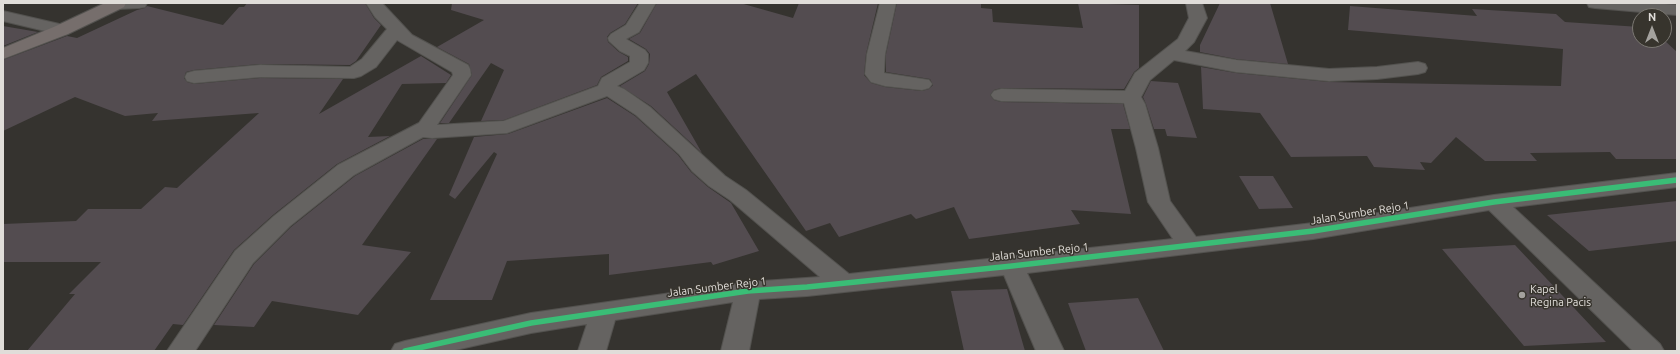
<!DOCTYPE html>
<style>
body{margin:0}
#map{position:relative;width:1680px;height:354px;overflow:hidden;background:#35332f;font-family:Ubuntu,sans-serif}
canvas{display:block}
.frame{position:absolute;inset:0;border:4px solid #e0ddd9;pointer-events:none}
.north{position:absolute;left:1632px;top:8px;width:40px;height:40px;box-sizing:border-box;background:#37342d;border:1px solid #7b7872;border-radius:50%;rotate:0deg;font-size:11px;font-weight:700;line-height:16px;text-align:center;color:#e0ddd9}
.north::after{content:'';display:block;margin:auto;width:14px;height:18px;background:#a4a29e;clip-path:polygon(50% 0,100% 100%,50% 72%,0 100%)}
</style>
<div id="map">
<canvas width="1680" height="354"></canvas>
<div class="frame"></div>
<div class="north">N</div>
</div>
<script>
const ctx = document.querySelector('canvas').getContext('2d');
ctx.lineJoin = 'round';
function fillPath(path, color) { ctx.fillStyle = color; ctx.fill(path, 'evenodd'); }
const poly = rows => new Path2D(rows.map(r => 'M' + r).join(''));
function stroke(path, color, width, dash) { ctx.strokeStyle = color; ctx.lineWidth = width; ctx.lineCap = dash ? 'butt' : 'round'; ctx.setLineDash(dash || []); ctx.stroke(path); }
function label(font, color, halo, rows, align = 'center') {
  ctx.font = font + ' Ubuntu,sans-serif'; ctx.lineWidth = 3; ctx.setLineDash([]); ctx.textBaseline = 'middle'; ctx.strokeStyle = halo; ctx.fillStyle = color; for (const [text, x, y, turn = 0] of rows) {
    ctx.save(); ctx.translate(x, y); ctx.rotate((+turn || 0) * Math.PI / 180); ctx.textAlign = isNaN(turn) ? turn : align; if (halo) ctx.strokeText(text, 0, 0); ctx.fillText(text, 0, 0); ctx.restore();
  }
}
fillPath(poly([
 [247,3,365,3,374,18,381,25,356,61,350,65,260,64,194,70,186,72,184,78,187,82,194,84,260,78,343,79,319,114,421,56,451,75,446,83,402,84,368,137,390,136,337,164,273,215,234,250,183,325,173,324,154,351,27,351,75,294,69,294,101,262,3,262,3,224,76,221,88,209,141,209,165,187,177,188,259,113,152,121,158,113,125,116,75,97,3,131,3,60,67,36,77,38,137,10,145,8,147,6,223,25,239,7,244,7],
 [452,3,638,3,625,24,610,33,607,37,608,42,619,52,628,57,628,61,601,77,597,85,504,120,481,121,504,70,491,63,449,123,440,123,472,75,469,64,437,47,484,20,451,10],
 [657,3,740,3,793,18,799,3,878,3,866,54,864,75,871,83,885,87,922,91,929,89,933,85,930,79,886,72,886,54,897,3,981,3,981,8,992,9,993,22,1083,28,1078,3,1139,5,1139,68,1134,72,1124,89,1001,88,994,90,990,95,994,100,1001,102,1123,104,1130,129,1111,129,1131,214,1071,210,1080,224,969,239,954,207,916,219,911,214,839,237,830,223,806,231,696,74,667,92,702,153,651,106,620,86,645,71,649,64,650,54,646,49,629,39,640,33],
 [1220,3,1270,3,1288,64,1236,59,1200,52,1200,45],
 [1350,6,1477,16,1472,9,1556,14,1565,22,1640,27,1640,40,1664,40,1677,52,1677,159,1616,159,1610,152,1530,153,1537,161,1485,161,1456,137,1431,163,1420,162,1425,170,1374,167,1367,156,1291,157,1260,113,1203,109,1201,67,1236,73,1329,82,1561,86,1563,49,1348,30],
 [3,26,38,32,3,46],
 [1151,81,1178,83,1197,138,1167,136,1165,129,1154,129,1146,104,1143,97],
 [607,98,635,116,678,155,691,172,708,187,731,203,759,251,713,265,711,262,609,275,609,254,507,261,492,300,430,300,497,154,494,152,455,199,449,195,474,137,508,134],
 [423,139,437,139,362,245,411,252,358,315,272,301,254,327,214,325,254,264,291,227,355,176],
 [1239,176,1273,176,1293,208,1259,209],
 [1677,201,1677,241,1589,251,1547,215],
 [1515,245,1606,342,1524,346,1442,249],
 [1007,289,1025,351,964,351,951,291],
 [1138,298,1164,351,1086,351,1068,303]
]), '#534c50');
const minor = poly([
 [109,3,147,3,145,7,139,8,117,9,111,8,109,3],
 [366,3,382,3,412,35,468,65,470,69,471,75,437,125,504,121,598,86,602,78,630,62,630,56,620,51,609,41,608,38,611,34,626,25,640,3,656,3,639,32,626,39,645,50,648,54,648,63,644,70,617,86,624,89,650,107,725,176,746,190,849,274,1173,239,1148,202,1136,148,1124,103,1001,101,994,99,991,95,994,91,1001,89,1125,91,1135,73,1178,39,1189,18,1186,3,1202,3,1207,18,1194,42,1185,51,1236,60,1329,69,1377,67,1418,62,1425,64,1427,68,1425,72,1418,74,1377,79,1329,81,1236,72,1174,60,1150,80,1141,97,1145,104,1158,148,1170,201,1196,237,1313,223,1494,195,1677,173,1677,187,1513,207,1660,344,1664,351,1633,351,1489,210,1313,239,1027,273,1064,351,1036,351,1004,275,807,296,759,299,749,351,721,351,733,302,615,320,606,351,578,351,587,324,531,333,451,351,391,351,395,344,405,341,531,313,748,282,820,277,730,200,709,186,692,171,679,154,636,115,607,96,507,133,432,138,423,137,354,175,290,226,253,263,195,351,167,351,235,251,274,216,338,165,419,123,453,75,452,72,397,40,376,67,361,76,354,78,260,77,194,83,187,81,185,77,187,73,194,71,260,65,350,67,362,59,387,29,375,17,366,3],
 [880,3,896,3,885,54,884,73,929,80,932,84,929,88,922,90,885,86,871,82,865,74,867,54,880,3],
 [1587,3,1654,3,1677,5,1677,15,1595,8,1589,7,1587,3],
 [3,11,68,26,71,30,68,34,62,35,3,21,3,11]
]);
const major = poly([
 [105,3,126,3,124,7,68,34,3,59,3,48,56,26,105,3]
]);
stroke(minor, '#53524f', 2);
stroke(major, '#53524f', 2);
fillPath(minor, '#656361');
fillPath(major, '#766e6c');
stroke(poly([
 [405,351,531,323,748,291,807,287,1012,266,1313,231,1494,202,1677,180]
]), '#3abd76', 5.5);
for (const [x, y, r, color] of [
 [1522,295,4,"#a4a29e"]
]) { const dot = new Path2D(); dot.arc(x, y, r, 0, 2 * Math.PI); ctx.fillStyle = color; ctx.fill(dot); stroke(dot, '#37342d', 1.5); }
label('11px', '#e0ddd9', '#37342d', [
 ["Jalan Sumber Rejo 1",1360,213,-9],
 ["Jalan Sumber Rejo 1",1039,252,-6],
 ["Jalan Sumber Rejo 1",717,287,-7]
]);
label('11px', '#e0ddd9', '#37342d', [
 ["Kapel",1530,289],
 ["Regina Pacis",1530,302]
], 'left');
</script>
